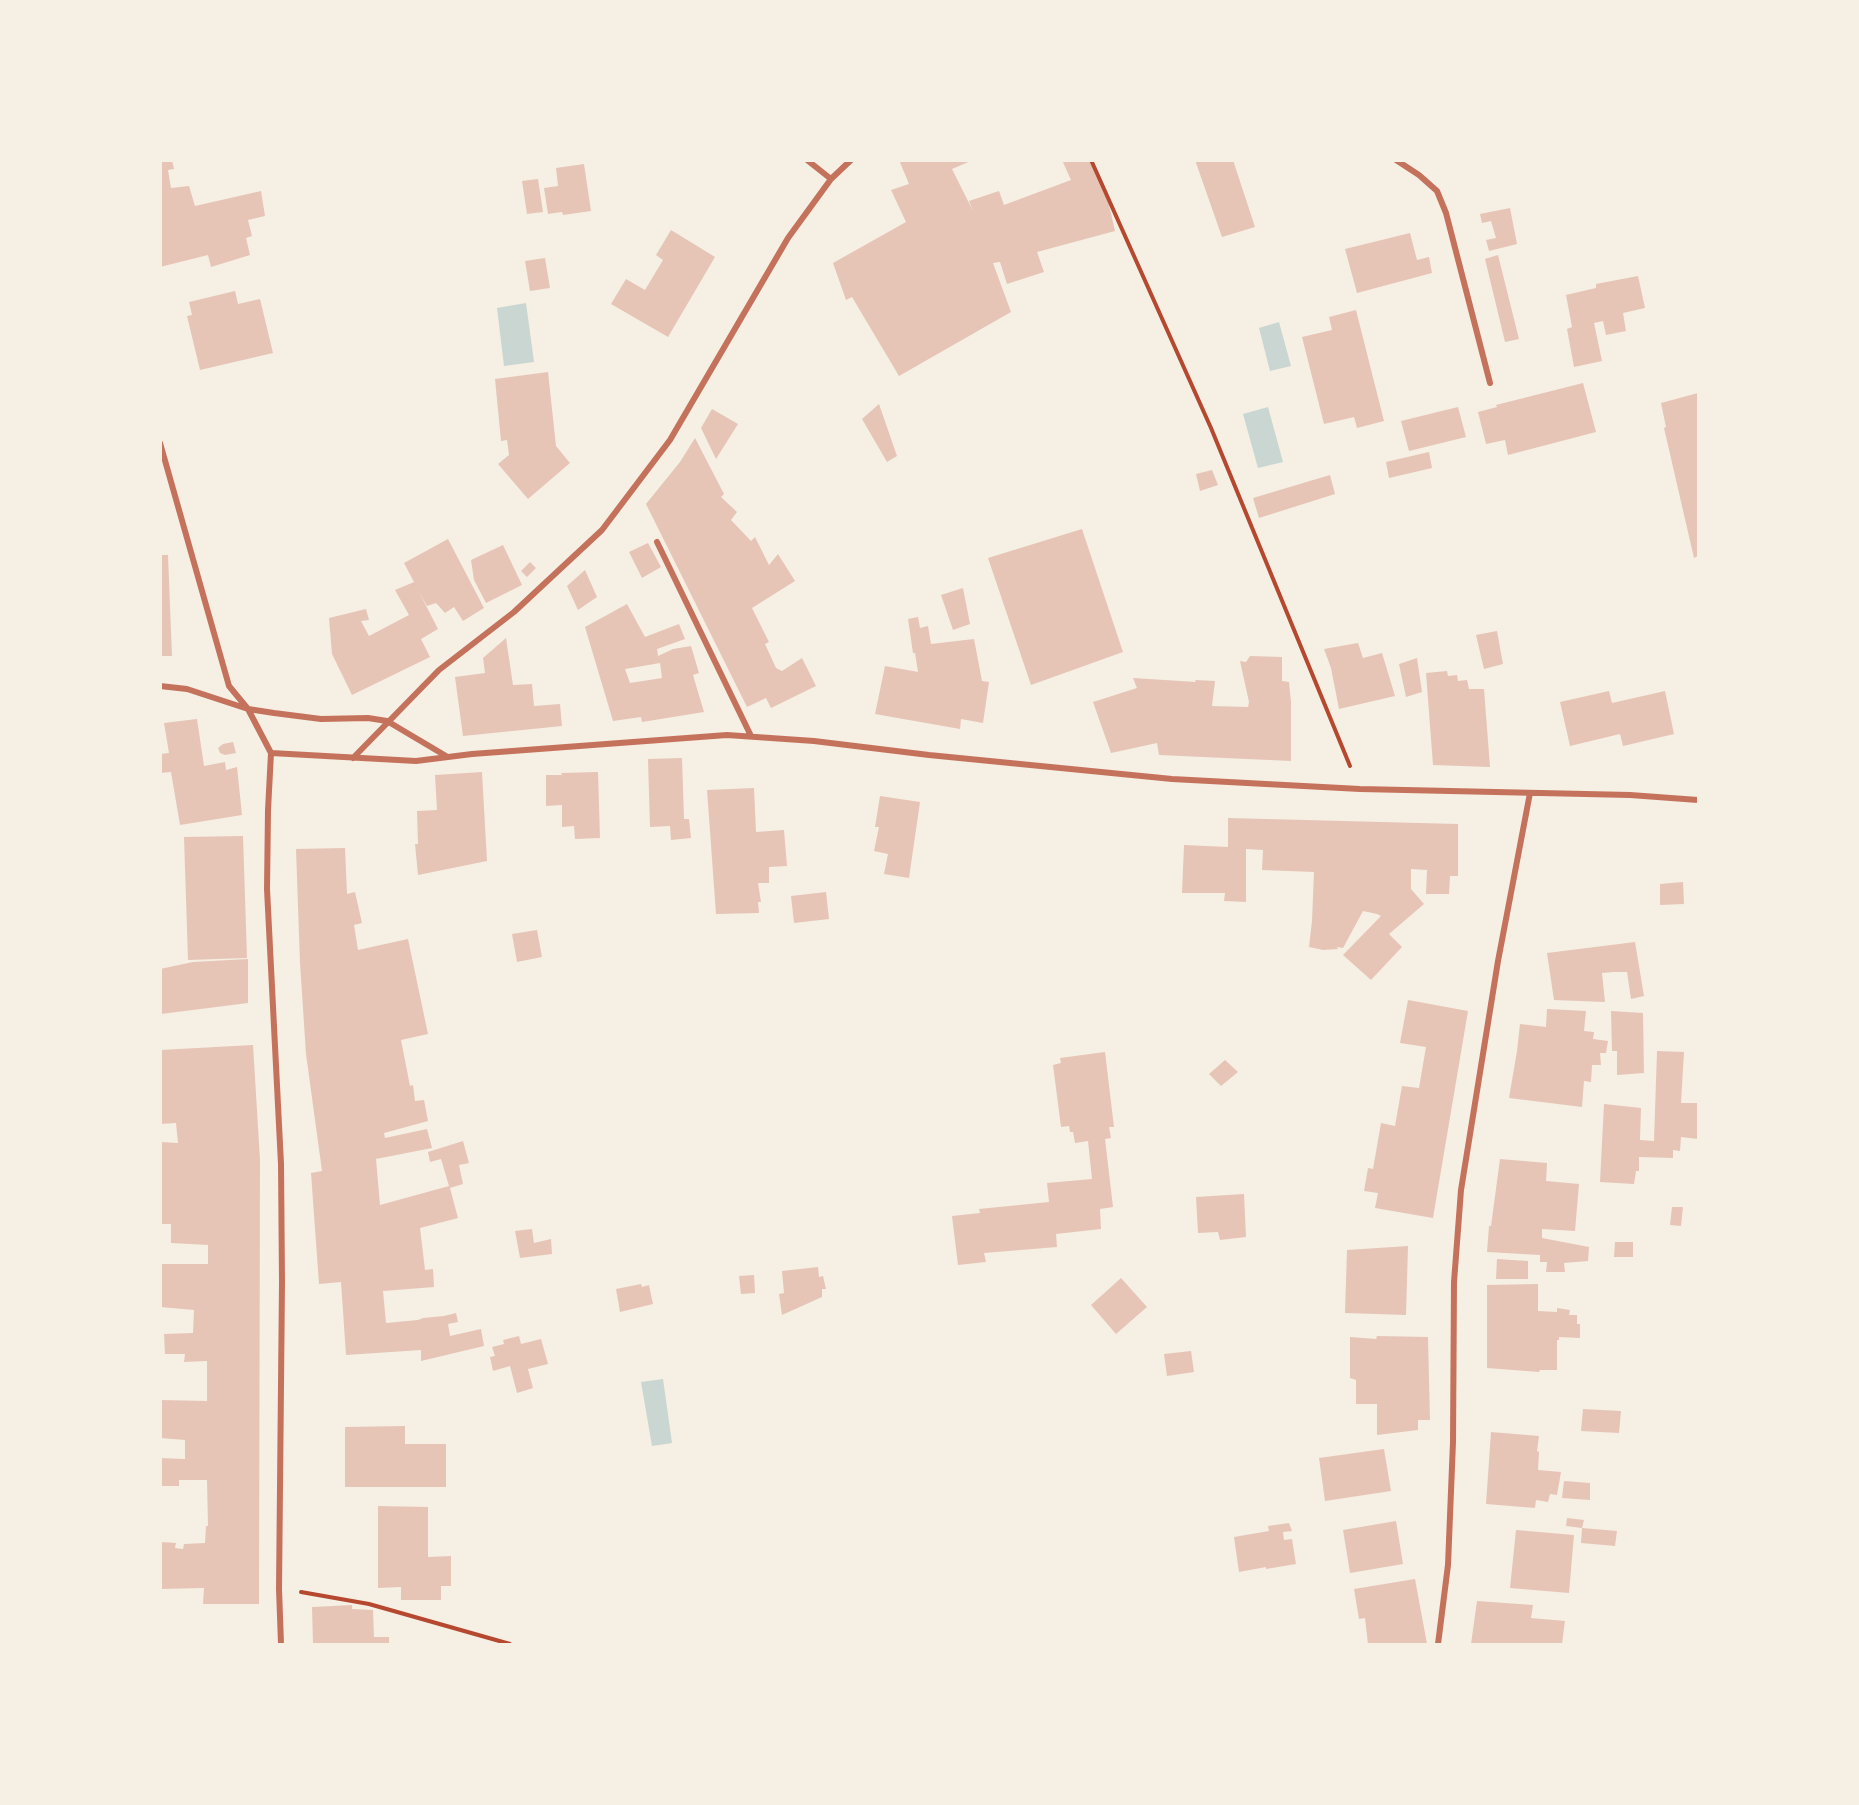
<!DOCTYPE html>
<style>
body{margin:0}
#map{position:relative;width:1859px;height:1805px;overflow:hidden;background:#f6efe4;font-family:Quicksand,sans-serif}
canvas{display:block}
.frame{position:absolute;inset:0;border:162px solid #f6efe4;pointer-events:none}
</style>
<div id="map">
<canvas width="1859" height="1805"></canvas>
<div class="frame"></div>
</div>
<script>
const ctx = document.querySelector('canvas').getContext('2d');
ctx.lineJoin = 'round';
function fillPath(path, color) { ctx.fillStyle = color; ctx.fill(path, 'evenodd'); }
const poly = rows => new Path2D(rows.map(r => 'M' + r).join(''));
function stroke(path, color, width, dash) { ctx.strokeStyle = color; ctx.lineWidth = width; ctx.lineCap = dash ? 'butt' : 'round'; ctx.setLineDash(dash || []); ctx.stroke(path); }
fillPath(poly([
 [526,303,534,362,504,366,497,308],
 [1279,322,1291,366,1270,371,1259,328],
 [1268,407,1283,462,1258,468,1243,414],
 [663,1379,672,1443,652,1446,641,1382]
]), '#c9d6d2');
fillPath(poly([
 [160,160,172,160,174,169,168,170,171,188,189,186,195,206,261,191,265,216,248,220,252,236,246,238,250,255,211,267,208,255,160,267],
 [899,160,973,160,952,169,973,211,969,201,999,191,1004,205,1071,180,1062,160,1089,160,1109,205,1115,231,1037,252,1044,272,1007,284,1000,262,993,263,1011,312,899,376,852,297,846,300,833,263,906,222,891,190,909,184],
 [1195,160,1233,160,1255,227,1222,237],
 [584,164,591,211,563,215,562,212,548,214,544,188,558,186,556,168],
 [538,179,543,212,527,214,522,181],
 [1510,208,1517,244,1489,251,1486,240,1496,238,1491,221,1482,223,1480,214],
 [671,230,715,257,668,337,611,304,626,279,645,290,663,260,656,255],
 [1410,233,1417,260,1429,257,1432,273,1357,293,1345,249],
 [1498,255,1519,339,1505,342,1485,259],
 [545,258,550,288,530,291,525,261],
 [1638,276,1645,308,1623,313,1626,331,1606,335,1603,321,1594,323,1602,361,1574,367,1567,329,1572,327,1566,295,1596,288,1596,284],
 [235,291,238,304,260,299,273,353,200,370,187,316,192,315,189,302],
 [1356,310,1384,421,1357,428,1354,417,1324,424,1302,337,1332,330,1329,317],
 [548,372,556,446,570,463,528,499,498,464,509,455,507,440,501,441,495,379],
 [1583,383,1596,432,1508,455,1505,440,1486,444,1478,412,1497,407,1496,405],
 [1698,393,1698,556,1694,558,1664,428,1666,427,1661,403],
 [879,404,897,456,887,462,862,419],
 [1458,407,1466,437,1409,451,1401,421],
 [712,409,738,424,716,459,701,428],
 [695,438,724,494,721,497,737,512,731,520,751,541,755,537,769,565,778,554,795,581,752,608,769,642,765,644,776,668,782,671,802,658,816,686,771,708,766,698,747,707,646,504,680,462],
 [1429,452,1432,468,1389,478,1386,462],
 [1212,470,1218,485,1200,491,1196,474],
 [1330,475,1335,494,1259,518,1253,498],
 [1082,529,1123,652,1031,685,988,558],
 [448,539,484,608,463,621,454,607,445,613,436,603,427,606,419,592,438,629,421,639,430,657,352,695,332,654,329,618,366,609,369,620,361,621,369,636,409,615,395,590,414,582,404,563],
 [648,543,661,567,642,578,629,552],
 [503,545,522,585,486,603,474,580,471,560],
 [160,555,168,555,172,656,160,656],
 [530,562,536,568,527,577,521,571],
 [585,570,597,597,578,610,567,586],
 [963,588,970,624,953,630,941,595],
 [627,604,645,637,679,624,685,639,657,649,658,656,673,649,691,646,699,673,693,675,704,712,642,722,641,717,613,721,585,627],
 [660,663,662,678,630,683,625,669],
 [918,617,920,628,928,626,931,644,974,639,982,681,989,682,983,723,961,719,960,729,875,714,885,666,918,672,915,653,913,653,908,619],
 [1497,631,1503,664,1484,669,1476,635],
 [506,638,513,685,532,684,534,706,560,704,562,726,463,736,455,677,485,673,483,658],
 [1358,643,1363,658,1382,653,1395,696,1339,709,1331,668,1324,649],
 [1250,656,1282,657,1282,681,1289,682,1291,702,1291,761,1159,755,1157,743,1111,753,1093,702,1137,688,1133,678,1196,682,1195,680,1215,681,1212,706,1248,707,1249,702,1240,661,1246,662],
 [1417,658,1422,692,1406,697,1399,664],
 [1447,671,1448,676,1457,675,1458,681,1467,680,1469,689,1484,689,1490,767,1433,765,1426,673],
 [1609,691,1612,703,1665,691,1674,734,1623,746,1620,734,1570,746,1560,702],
 [197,719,204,766,225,762,226,770,237,767,242,815,180,825,171,772,160,773,160,754,169,753,164,723],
 [233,742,236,753,225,755,220,753,218,748,223,744],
 [682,758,684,819,689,819,691,838,671,840,670,826,650,827,648,759],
 [482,772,487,861,418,875,415,844,418,844,417,811,437,810,435,775],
 [598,772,600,838,575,839,574,826,562,827,562,805,546,806,546,775,562,775,561,773],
 [754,788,756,832,784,830,787,866,769,867,769,883,758,883,761,902,758,902,759,913,716,914,707,790],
 [880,796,920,802,909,878,884,874,888,854,874,851,879,827,875,827],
 [1228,818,1458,824,1458,876,1450,876,1449,894,1426,894,1427,870,1411,869,1411,889,1424,904,1389,934,1402,947,1371,980,1343,955,1381,916,1377,914,1363,911,1343,948,1337,947,1338,949,1323,950,1309,947,1312,921,1314,872,1262,870,1263,850,1246,849,1246,902,1224,901,1225,893,1182,893,1184,845,1228,847],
 [243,836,247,958,188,960,184,837],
 [345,848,347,894,355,892,362,923,354,925,358,950,408,939,428,1034,401,1040,410,1086,413,1085,415,1101,424,1100,428,1121,384,1133,385,1138,427,1129,432,1148,376,1159,380,1205,449,1186,441,1159,430,1162,428,1152,463,1141,469,1163,459,1165,463,1184,450,1188,458,1218,420,1228,425,1270,433,1269,434,1287,383,1291,386,1323,418,1320,423,1318,444,1316,456,1313,458,1322,448,1324,450,1336,481,1329,484,1346,421,1361,421,1350,346,1355,341,1282,319,1284,311,1173,322,1171,306,1054,300,963,296,849],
 [1683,882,1684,904,1660,905,1660,884],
 [826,892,829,919,794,923,791,896],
 [537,930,542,957,517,962,512,934],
 [1635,942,1644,996,1631,999,1627,972,1613,972,1602,973,1605,1002,1554,1000,1547,953],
 [248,959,248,1003,161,1014,160,969,193,962],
 [1408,1000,1468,1011,1433,1218,1375,1208,1378,1193,1364,1191,1368,1168,1373,1169,1381,1123,1395,1126,1402,1086,1419,1088,1426,1047,1400,1043],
 [1547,1009,1586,1011,1584,1031,1594,1032,1593,1039,1608,1041,1606,1053,1600,1053,1601,1065,1592,1065,1591,1082,1584,1081,1582,1107,1509,1098,1517,1051,1520,1024,1546,1027],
 [1611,1011,1643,1013,1644,1073,1617,1075,1617,1051,1612,1051],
 [253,1045,260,1160,259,1604,203,1604,204,1588,160,1589,160,1542,176,1543,175,1548,183,1549,184,1544,205,1543,206,1526,208,1526,207,1480,179,1480,179,1486,160,1486,160,1458,185,1459,185,1440,160,1438,160,1400,207,1401,207,1361,184,1362,185,1354,165,1354,164,1334,193,1333,194,1310,160,1307,160,1264,208,1264,208,1245,171,1243,171,1224,160,1224,160,1142,178,1143,176,1123,160,1124,160,1050],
 [1657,1051,1684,1052,1681,1103,1698,1103,1698,1139,1681,1137,1680,1151,1673,1150,1673,1158,1639,1157,1639,1171,1636,1171,1634,1184,1600,1182,1604,1104,1641,1108,1640,1140,1654,1141],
 [1105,1052,1114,1127,1109,1127,1111,1138,1105,1139,1113,1207,1100,1209,1101,1229,1056,1234,1057,1247,984,1253,986,1262,958,1265,952,1216,980,1213,979,1209,1049,1202,1047,1183,1092,1179,1088,1141,1075,1143,1073,1132,1070,1132,1069,1126,1061,1127,1053,1065,1061,1063,1060,1058],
 [1225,1060,1238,1072,1221,1086,1209,1074],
 [1500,1159,1547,1163,1546,1181,1579,1184,1575,1231,1542,1229,1542,1238,1589,1247,1588,1261,1564,1263,1565,1272,1546,1272,1547,1262,1540,1262,1540,1255,1487,1252,1489,1226,1491,1226],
 [1244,1194,1246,1237,1220,1240,1218,1232,1198,1233,1196,1197],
 [1672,1207,1683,1207,1681,1226,1670,1225],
 [532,1229,534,1243,551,1239,552,1254,520,1258,515,1231],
 [1615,1242,1633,1242,1633,1257,1614,1257],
 [1408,1246,1406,1315,1345,1313,1347,1250],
 [1497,1259,1528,1261,1528,1279,1496,1279],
 [818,1267,819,1277,823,1276,826,1289,822,1289,822,1297,782,1315,779,1294,784,1293,782,1271],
 [754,1275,755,1293,741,1294,739,1276],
 [1121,1278,1147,1307,1116,1334,1091,1305],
 [641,1284,642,1287,649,1285,653,1304,620,1312,616,1289],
 [1538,1284,1538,1311,1557,1312,1557,1308,1570,1310,1569,1315,1577,1315,1577,1324,1580,1324,1580,1338,1559,1337,1559,1340,1557,1340,1557,1370,1540,1370,1539,1372,1487,1368,1487,1285],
 [519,1336,521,1344,541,1339,548,1364,528,1369,533,1388,517,1393,510,1366,493,1371,490,1357,495,1356,492,1347,504,1344,503,1340],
 [1377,1336,1428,1337,1430,1420,1418,1420,1418,1430,1377,1435,1377,1404,1356,1404,1356,1380,1350,1378,1350,1337,1376,1339],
 [1191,1351,1194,1372,1167,1376,1164,1354],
 [1583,1409,1621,1411,1619,1433,1581,1431],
 [405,1426,405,1444,446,1444,446,1487,345,1487,345,1427],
 [1491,1432,1539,1436,1537,1451,1539,1452,1538,1470,1561,1472,1557,1495,1550,1494,1548,1502,1536,1500,1535,1508,1486,1504],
 [1384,1449,1391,1491,1325,1501,1319,1458],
 [1564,1481,1590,1483,1590,1500,1562,1498],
 [378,1506,428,1507,428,1557,451,1556,451,1586,441,1586,441,1600,401,1600,401,1587,378,1588],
 [1567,1518,1584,1520,1582,1528,1566,1526],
 [1396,1521,1403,1564,1350,1573,1343,1530],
 [1289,1523,1292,1531,1283,1532,1284,1540,1292,1539,1296,1564,1266,1569,1266,1567,1239,1572,1234,1537,1269,1531,1268,1526],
 [1582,1528,1617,1531,1615,1546,1581,1543],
 [1516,1530,1574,1535,1569,1593,1510,1588],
 [1415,1579,1427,1644,1368,1644,1365,1618,1359,1619,1354,1589],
 [1477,1601,1533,1605,1531,1618,1565,1621,1562,1644,1471,1644],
 [352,1605,352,1609,373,1610,374,1637,389,1637,389,1644,313,1644,312,1607]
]), '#e6c5b7');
stroke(poly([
 [1091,160,1211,428,1350,766],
 [301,1592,369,1604,510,1644]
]), '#b5482f', 4);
stroke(poly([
 [807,160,831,179],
 [1396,160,1419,175,1437,191,1446,213,1490,383],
 [160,443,229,686,248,709,271,753,268,810,267,889,281,1164,282,1282,279,1589,281,1644],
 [657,542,751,736],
 [160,686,187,689,248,709,274,713,321,719,368,718,387,721,446,756],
 [271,753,416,761,472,754,727,735,814,741,929,755,1172,779,1360,789,1630,795,1698,800],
 [353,758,439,670,514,612,602,530,670,440,788,238,831,179,851,160],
 [1438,1644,1448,1565,1453,1442,1454,1282,1461,1190,1498,961,1530,793]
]), '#c5725c', 6);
</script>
